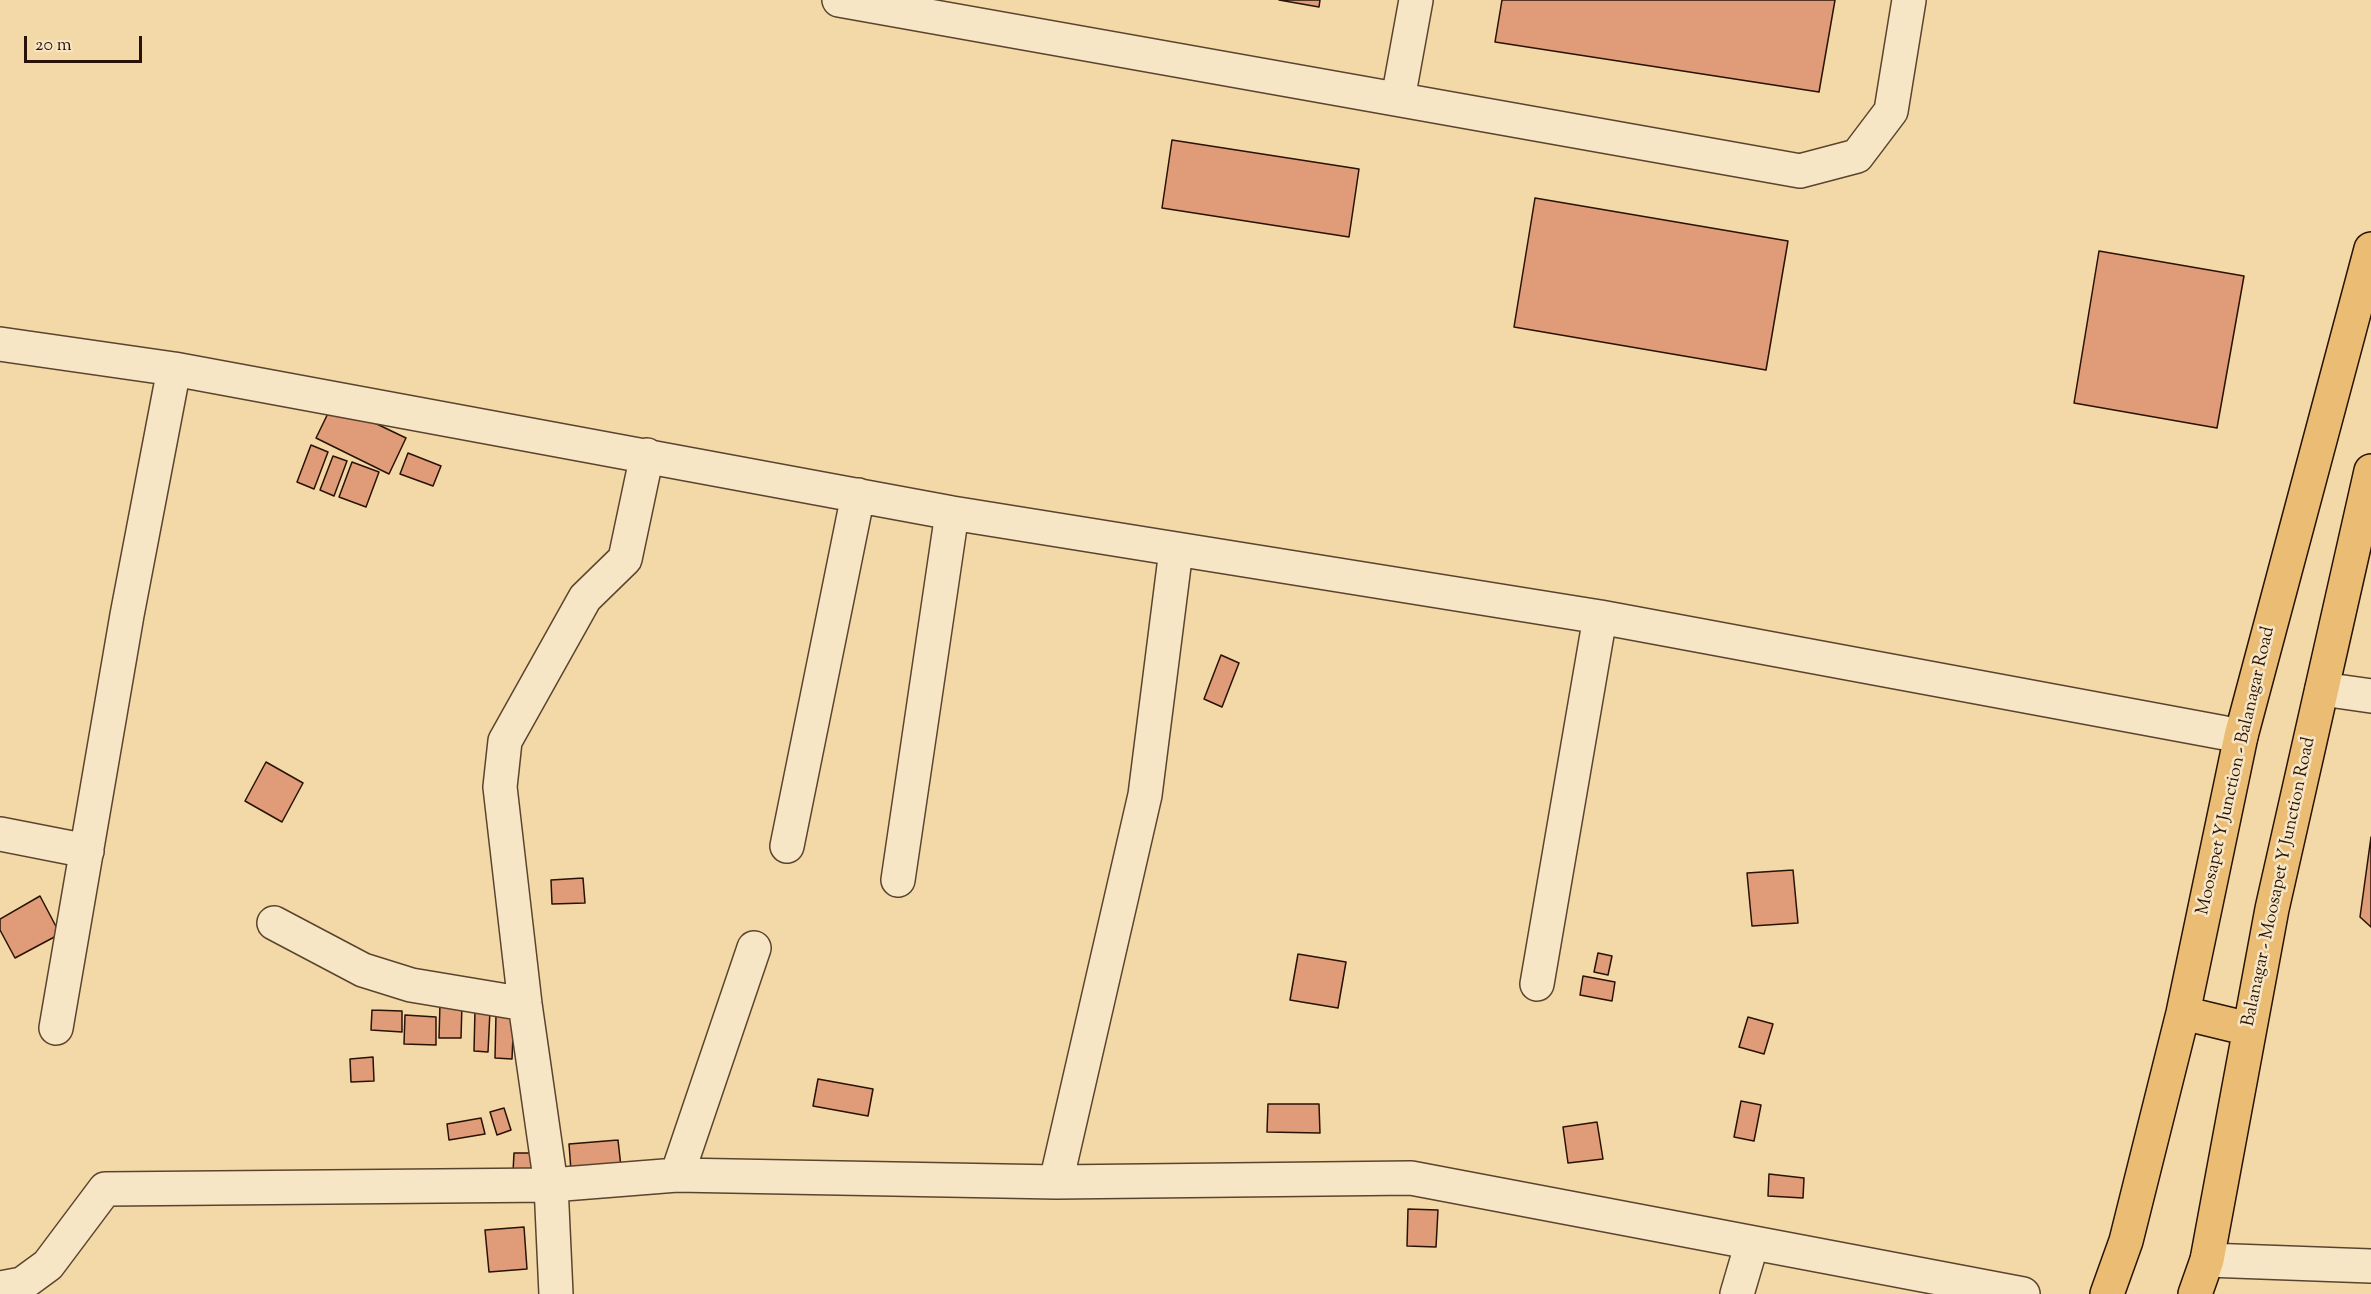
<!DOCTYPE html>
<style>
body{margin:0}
#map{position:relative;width:2371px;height:1294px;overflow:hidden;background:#f3d8a8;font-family:"Sorts Mill Goudy",serif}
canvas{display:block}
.scale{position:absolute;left:24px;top:36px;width:118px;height:27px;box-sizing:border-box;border:3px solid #281306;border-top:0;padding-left:8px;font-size:18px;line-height:21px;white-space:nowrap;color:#281306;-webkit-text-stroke:4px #f7e6c6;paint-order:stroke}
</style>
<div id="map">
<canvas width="2371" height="1294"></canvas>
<div class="scale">20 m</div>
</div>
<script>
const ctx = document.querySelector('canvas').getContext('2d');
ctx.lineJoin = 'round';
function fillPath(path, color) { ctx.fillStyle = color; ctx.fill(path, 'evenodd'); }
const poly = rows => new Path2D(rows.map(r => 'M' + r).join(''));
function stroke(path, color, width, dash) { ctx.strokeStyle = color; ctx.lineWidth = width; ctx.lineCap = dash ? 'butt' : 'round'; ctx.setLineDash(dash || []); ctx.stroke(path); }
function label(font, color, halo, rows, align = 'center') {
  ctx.font = font + ' "Sorts Mill Goudy",serif'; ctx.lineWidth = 5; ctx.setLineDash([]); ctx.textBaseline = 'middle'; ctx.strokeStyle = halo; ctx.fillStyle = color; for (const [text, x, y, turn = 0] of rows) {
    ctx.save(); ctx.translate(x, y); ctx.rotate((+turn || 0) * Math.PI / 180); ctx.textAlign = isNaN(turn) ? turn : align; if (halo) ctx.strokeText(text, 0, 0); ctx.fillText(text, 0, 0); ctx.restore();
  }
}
const building = poly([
 [1279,0,1320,0,1319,7,1279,0],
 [1502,0,1835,0,1819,92,1495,42,1502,0],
 [1172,140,1359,169,1349,237,1162,208,1172,140],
 [1535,198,1788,241,1766,370,1514,327,1535,198],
 [2099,251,2244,276,2217,428,2074,403,2099,251],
 [333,403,406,438,389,474,316,438,333,403],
 [311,445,328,452,314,489,297,482,311,445],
 [408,453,441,466,433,486,400,474,408,453],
 [333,456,347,461,334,496,320,490,333,456],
 [352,462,379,472,366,507,339,497,352,462],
 [1221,655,1239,663,1222,707,1204,699,1221,655],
 [266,762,303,783,282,822,245,801,266,762],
 [2371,837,2371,927,2360,917,2371,837],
 [1793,870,1798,923,1752,926,1747,873,1793,870],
 [583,878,585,903,552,904,551,880,583,878],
 [40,896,60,934,15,958,0,930,0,919,40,896],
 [1598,953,1612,956,1608,975,1594,972,1598,953],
 [1298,954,1346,962,1338,1008,1290,1000,1298,954],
 [1583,976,1615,982,1612,1001,1580,995,1583,976],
 [440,1003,462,1004,461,1038,439,1038,440,1003],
 [372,1010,402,1011,402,1032,371,1030,372,1010],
 [475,1010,490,1011,488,1052,474,1051,475,1010],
 [496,1014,514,1014,512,1059,495,1058,496,1014],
 [405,1015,436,1017,436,1045,404,1044,405,1015],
 [1748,1017,1773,1024,1764,1054,1739,1047,1748,1017],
 [373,1057,374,1081,351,1082,350,1059,373,1057],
 [818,1079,873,1089,868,1116,813,1106,818,1079],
 [1741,1101,1761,1105,1754,1141,1734,1137,1741,1101],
 [1268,1104,1319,1104,1320,1133,1267,1132,1268,1104],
 [504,1108,511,1130,497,1135,490,1112,504,1108],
 [481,1118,485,1134,449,1140,447,1124,481,1118],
 [1597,1122,1603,1159,1568,1163,1563,1127,1597,1122],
 [618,1140,621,1167,571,1171,569,1144,618,1140],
 [514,1153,540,1153,540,1173,513,1172,514,1153],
 [1769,1174,1804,1178,1803,1198,1768,1196,1769,1174],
 [1408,1209,1438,1210,1436,1247,1407,1246,1408,1209],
 [524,1227,527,1269,489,1272,485,1230,524,1227]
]);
fillPath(building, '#e09b78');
stroke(building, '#281306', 1.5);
const minor = poly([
 [839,0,1800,171,1857,156,1891,111,1909,0],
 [1398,99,1416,0],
 [0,344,174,369,952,513,1600,617],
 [2322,689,2371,696],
 [0,834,87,851],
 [787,846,858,495],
 [898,880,952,513],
 [274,923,363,970,411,985,525,1004],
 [1537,984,1600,617,2241,736],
 [56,1028,127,615,174,369],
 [677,1175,754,948],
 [1056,1182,1145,795,1176,550],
 [2207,1260,2371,1266],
 [0,1288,22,1284,48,1265,105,1189,551,1185,677,1175,1056,1182,1411,1178,2023,1294],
 [556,1294,551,1185,525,1004,500,787,505,741,585,598,625,559,647,455],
 [1737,1294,1752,1243]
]);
const major = poly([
 [2183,1013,2249,1029],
 [2107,1294,2126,1241,2183,1013,2241,736,2371,249],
 [2195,1294,2207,1260,2272,909,2371,471]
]);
stroke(minor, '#5b442e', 36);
stroke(major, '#281306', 36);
stroke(minor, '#f7e6c6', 33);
stroke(major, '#eabc74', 33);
label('18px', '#281306', '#f7e6c6', [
 ["Moosapet Y Junction - Balanagar Road",2237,771,-77],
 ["Balanagar - Moosapet Y Junction Road",2280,882,-78]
]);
</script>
